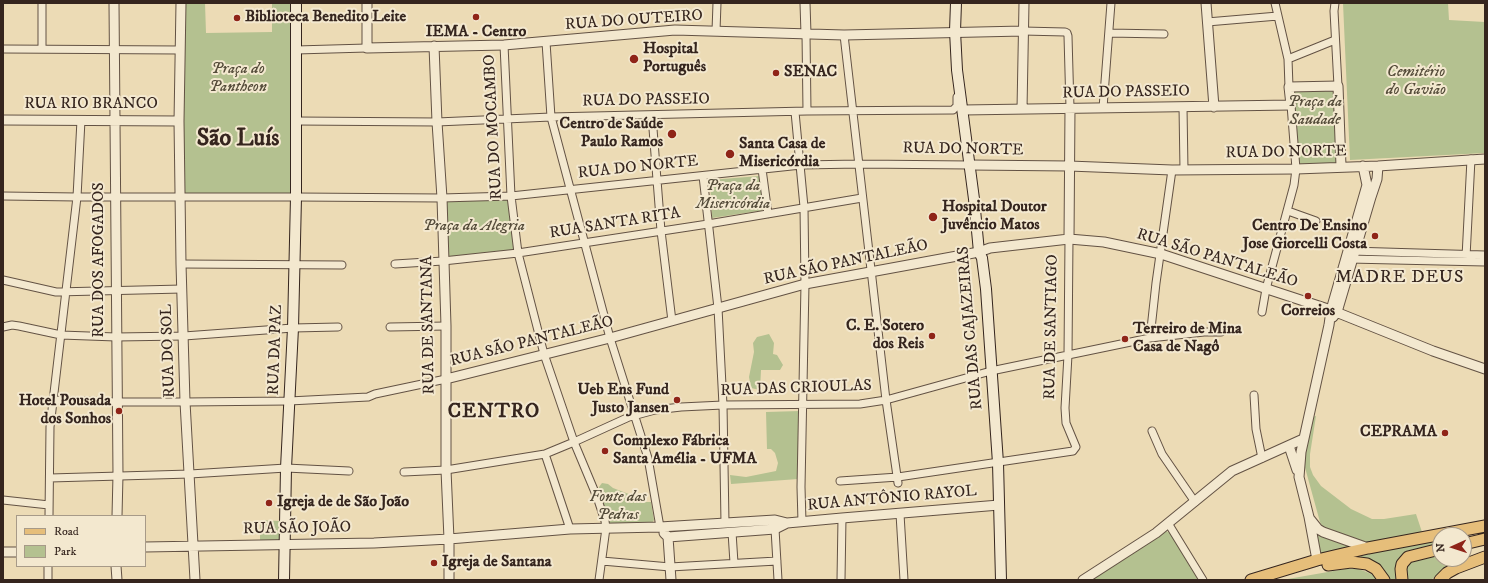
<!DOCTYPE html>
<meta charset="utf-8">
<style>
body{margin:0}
#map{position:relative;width:1488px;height:583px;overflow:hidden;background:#ecdbb5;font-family:"IM FELL DW Pica",serif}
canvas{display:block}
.frame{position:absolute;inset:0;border:4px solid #35251e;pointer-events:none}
.legend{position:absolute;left:16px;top:515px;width:130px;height:52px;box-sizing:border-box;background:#f3e8cf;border:1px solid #a79a88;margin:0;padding:5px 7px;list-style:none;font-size:12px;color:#35251e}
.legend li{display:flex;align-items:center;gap:8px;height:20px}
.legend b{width:20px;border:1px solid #a79a88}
.north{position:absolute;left:1432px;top:527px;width:40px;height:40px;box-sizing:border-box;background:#f3e8cf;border:1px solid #a79a88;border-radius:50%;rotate:267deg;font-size:11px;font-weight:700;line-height:16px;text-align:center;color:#35251e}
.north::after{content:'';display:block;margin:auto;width:14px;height:18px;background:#8f2418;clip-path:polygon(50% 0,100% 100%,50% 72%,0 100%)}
</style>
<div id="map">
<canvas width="1488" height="583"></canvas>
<div class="frame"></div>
<ul class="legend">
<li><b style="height:5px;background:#e6be7a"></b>Road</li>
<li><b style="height:11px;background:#b4c190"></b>Park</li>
</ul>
<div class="north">N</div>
</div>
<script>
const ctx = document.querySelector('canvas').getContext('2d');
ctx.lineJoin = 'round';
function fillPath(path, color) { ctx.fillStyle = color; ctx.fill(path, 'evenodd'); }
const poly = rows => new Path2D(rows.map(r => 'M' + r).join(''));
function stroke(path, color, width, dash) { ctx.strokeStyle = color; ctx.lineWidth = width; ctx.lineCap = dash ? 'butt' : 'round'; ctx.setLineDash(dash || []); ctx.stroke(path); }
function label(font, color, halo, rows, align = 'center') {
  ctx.font = font + ' "IM FELL DW Pica",serif'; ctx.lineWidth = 4; ctx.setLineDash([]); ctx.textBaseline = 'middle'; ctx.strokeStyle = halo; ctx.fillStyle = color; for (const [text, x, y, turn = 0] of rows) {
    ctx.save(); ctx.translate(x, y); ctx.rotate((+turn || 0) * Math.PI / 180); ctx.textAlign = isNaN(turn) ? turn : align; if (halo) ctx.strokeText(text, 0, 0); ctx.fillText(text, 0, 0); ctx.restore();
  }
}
fillPath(poly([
 [184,3,205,3,206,33,272,32,272,3,294,3,292,194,183,195],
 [1343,3,1448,3,1449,20,1485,22,1485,153,1350,160],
 [1334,89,1338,163,1299,166,1292,90],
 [759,176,765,210,712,218,710,180],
 [509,199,514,250,446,258,444,200],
 [769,334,774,343,773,354,777,355,783,365,780,370,761,370,760,390,751,388,749,377,754,352,753,343,757,337],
 [800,411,798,479,731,484,730,475,746,477,776,471,778,463,775,453,771,449,767,449,766,412],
 [1316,416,1310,454,1310,467,1313,475,1321,486,1351,509,1372,519,1384,519,1416,514,1423,535,1367,545,1344,537,1322,526,1320,522,1304,464,1304,456,1312,417],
 [602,483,608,484,613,488,634,496,641,502,651,502,654,520,652,523,606,524,600,505,599,487],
 [260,520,280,521,280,540,260,540],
 [1166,531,1170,533,1199,580,1088,580,1162,532],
 [1317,533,1347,545,1348,549,1321,554,1315,537],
 [1440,540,1440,544,1407,551,1403,554,1396,569,1397,580,1390,580,1385,572,1377,565,1352,559,1367,554],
 [1440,555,1440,559,1461,559,1448,565,1431,580,1405,580,1407,564,1411,561],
 [1345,569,1358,569,1364,571,1374,575,1378,580,1282,580]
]), '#b4c190');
const minor = poly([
 [42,3,42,49],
 [1275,3,1288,59,1289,87],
 [1335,3,1334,11,1338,86],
 [1207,22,1278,16],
 [716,31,717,3],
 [1023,31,1065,32,1067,33,1068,36,1070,108],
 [1109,33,1164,34],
 [806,34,807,111],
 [844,35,886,400,898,483],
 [546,42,551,117,610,338,648,458,660,527],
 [504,45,511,196,518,253,544,354,574,442,597,497,605,521,606,528,599,580],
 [3,49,180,50],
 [296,50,367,48],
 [1288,59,1335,40],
 [1183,107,1184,170],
 [1103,108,1111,3],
 [795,112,804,207,805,284,801,487,802,522],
 [652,116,661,231,672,321],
 [296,121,437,122,551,117,807,111,953,110,957,106,957,97],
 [762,169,768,214],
 [703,176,718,308,723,405,725,523],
 [3,196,77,197,296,197,442,198,511,196,801,165,859,164,970,165],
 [1288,211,1316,221],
 [1351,251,1485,255],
 [1466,257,1471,159],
 [1349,259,1485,262],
 [181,264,342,265],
 [395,264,443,261,518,253,708,224,862,198],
 [3,280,56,292,182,289],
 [1262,312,1266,289,1294,185,1296,169,1291,105],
 [3,327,12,325,19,326,61,335,116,337,184,336,293,328,338,327],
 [390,327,446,326],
 [1150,338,1156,283,1172,170],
 [1254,395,1256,429,1262,458],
 [53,400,116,402,185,402,289,401,368,397,375,394,446,379],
 [1152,431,1162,454,1195,502],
 [545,454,570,529],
 [404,472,446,470,545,454,574,442,629,417,655,410,681,407,723,405,860,404,886,400,991,371,1150,338,1204,332,1221,332],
 [50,478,190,474,286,468,349,471],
 [840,481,898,477,1073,451,1076,447,1066,423,1065,408,1068,355,1069,239],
 [3,500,49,505],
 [900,514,904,580],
 [49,516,50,427,77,197,81,120],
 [1168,523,1203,580],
 [775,529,778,580],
 [732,532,734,563],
 [602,561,670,567,777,561],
 [48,580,48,566],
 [841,580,842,518]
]);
const tertiary = poly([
 [114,3,118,475,117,516],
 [181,3,179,121,181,264,185,402,195,580],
 [367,3,367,48,504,45,675,30,844,35,1023,31],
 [805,3,806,34],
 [1206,3,1214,107],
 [434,46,437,122,442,198,446,326,446,470,449,539,449,580],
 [1022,109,1024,3],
 [963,110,1291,105,1289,87,1338,86,1341,166],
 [3,120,179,121],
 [970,165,1069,166,1172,170,1296,169,1378,166,1485,159],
 [1069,239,1070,108],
 [1333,317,1337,312,1371,197,1377,179,1378,166],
 [446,379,610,338,805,284,979,252,990,248,1069,239,1104,242,1161,254,1331,310,1433,351,1485,369],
 [1289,446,1297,470],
 [1310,519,1318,529,1323,532,1368,548],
 [664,533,668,537,671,580],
 [668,537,775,529,787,523,842,518,999,505],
 [145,547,374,543,449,539,570,529,660,527,775,520,787,523],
 [3,552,17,552],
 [1317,560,1309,517,1299,477,1301,452,1329,325,1331,310,1367,185,1363,166],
 [116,566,117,580],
 [1083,580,1156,533,1232,471,1303,439]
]);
const secondary = poly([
 [956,3,955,31,957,70,974,199,979,252,982,258,986,289,998,463,1001,580],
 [284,580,286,468,293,328,296,197,296,3]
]);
const primary = poly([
 [1464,544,1485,539],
 [1328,565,1351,562,1367,564,1376,569,1384,580],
 [1251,580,1317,560,1368,548,1485,526],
 [1402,580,1401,569,1402,564,1408,557,1440,549],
 [1440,580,1447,573,1456,568,1485,557]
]);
stroke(minor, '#635244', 9);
stroke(tertiary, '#635244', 11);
stroke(secondary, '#35251e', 12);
stroke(primary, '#35251e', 13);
stroke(minor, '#f3e8cf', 7);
stroke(tertiary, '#f3e8cf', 9);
stroke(secondary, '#f3e8cf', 10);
stroke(primary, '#e6be7a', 11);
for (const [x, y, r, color] of [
 [476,17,4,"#8f2418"],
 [237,18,4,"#8f2418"],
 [634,59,5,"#8f2418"],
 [776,73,4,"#8f2418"],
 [672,134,5,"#8f2418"],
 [730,154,5,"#8f2418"],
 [933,217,5,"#8f2418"],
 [1375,236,4,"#8f2418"],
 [1308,296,4,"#8f2418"],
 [932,336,4,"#8f2418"],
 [1125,339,4,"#8f2418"],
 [677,400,4,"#8f2418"],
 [119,411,4,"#8f2418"],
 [1445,433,4,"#8f2418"],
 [605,451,4,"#8f2418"],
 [269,503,4,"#8f2418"],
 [434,563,4,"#8f2418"]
]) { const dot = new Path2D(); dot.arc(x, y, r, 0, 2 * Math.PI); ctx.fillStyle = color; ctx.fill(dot); stroke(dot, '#f3e8cf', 1.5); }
label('bold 16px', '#35251e', '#f3e8cf', [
 ["Biblioteca Benedito Leite",245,18],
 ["IEMA - Centro",476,33,"center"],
 ["Hospital",643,50],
 ["Português",643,68],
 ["SENAC",784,73],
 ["Centro de Saúde",663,125,"right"],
 ["Paulo Ramos",663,143,"right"],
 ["Santa Casa de",739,145],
 ["Misericórdia",739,163],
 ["Hospital Doutor",942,208],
 ["Juvêncio Matos",942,226],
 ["Centro De Ensino",1367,227,"right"],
 ["Jose Giorcelli Costa",1367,245,"right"],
 ["Correios",1308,312,"center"],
 ["C. E. Sotero",924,327,"right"],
 ["dos Reis",924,345,"right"],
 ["Terreiro de Mina",1133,330],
 ["Casa de Nagô",1133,348],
 ["Ueb Ens Fund",669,391,"right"],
 ["Justo Jansen",669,409,"right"],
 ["Hotel Pousada",111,402,"right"],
 ["dos Sonhos",111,420,"right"],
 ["CEPRAMA",1437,433,"right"],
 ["Complexo Fábrica",613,442],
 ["Santa Amélia - UFMA",613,460],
 ["Igreja de de São João",277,503],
 ["Igreja de Santana",442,563]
], 'left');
label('16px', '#35251e', '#f3e8cf', [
 ["RUA DO OUTEIRO",634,21,-4],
 ["RUA DO PASSEIO",1126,93,-1],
 ["RUA DO PASSEIO",646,101,-1],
 ["RUA RIO BRANCO",91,105],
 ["RUA DO MOCAMBO",494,127,-93],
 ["RUA DO NORTE",963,150,1],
 ["RUA DO NORTE",1286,153,-1],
 ["RUA DO NORTE",638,168,-6],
 ["RUA SANTA RITA",615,224,-9],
 ["RUA SÃO PANTALEÃO",1217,259,17],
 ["RUA DOS AFOGADOS",100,260,-90],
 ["RUA SÃO PANTALEÃO",846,263,-12],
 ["RUA DE SANTANA",429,325,-91],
 ["RUA DE SANTIAGO",1052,327,-89],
 ["RUA DAS CAJAZEIRAS",971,328,-95],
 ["RUA SÃO PANTALEÃO",532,342,-14],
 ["RUA DA PAZ",276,350,-88],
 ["RUA DO SOL",169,351,-92],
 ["RUA DAS CRIOULAS",796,389,-2],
 ["RUA ANTÔNIO RAYOL",892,499,-5],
 ["RUA SÃO JOÃO",297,529,-1]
]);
label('italic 16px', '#554c3a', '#f3e8cf', [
 ["Praça do",238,70],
 ["Pantheon",238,88],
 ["Cemitério",1416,73],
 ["do Gavião",1416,91],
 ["Praça da",1315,103],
 ["Saudade",1315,121],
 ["Praça da",733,187],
 ["Misericórdia",733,205],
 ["Praça da Alegria",474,227],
 ["Fonte das",618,498],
 ["Pedras",618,516]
]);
ctx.letterSpacing = '1px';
label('18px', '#35251e', '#f3e8cf', [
 ["MADRE DEUS",1400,278]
]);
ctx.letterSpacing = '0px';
ctx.letterSpacing = '1px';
label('bold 20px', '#35251e', '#f3e8cf', [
 ["CENTRO",494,413]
]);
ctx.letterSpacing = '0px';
label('bold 24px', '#35251e', '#f3e8cf', [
 ["São Luís",238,140]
]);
</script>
